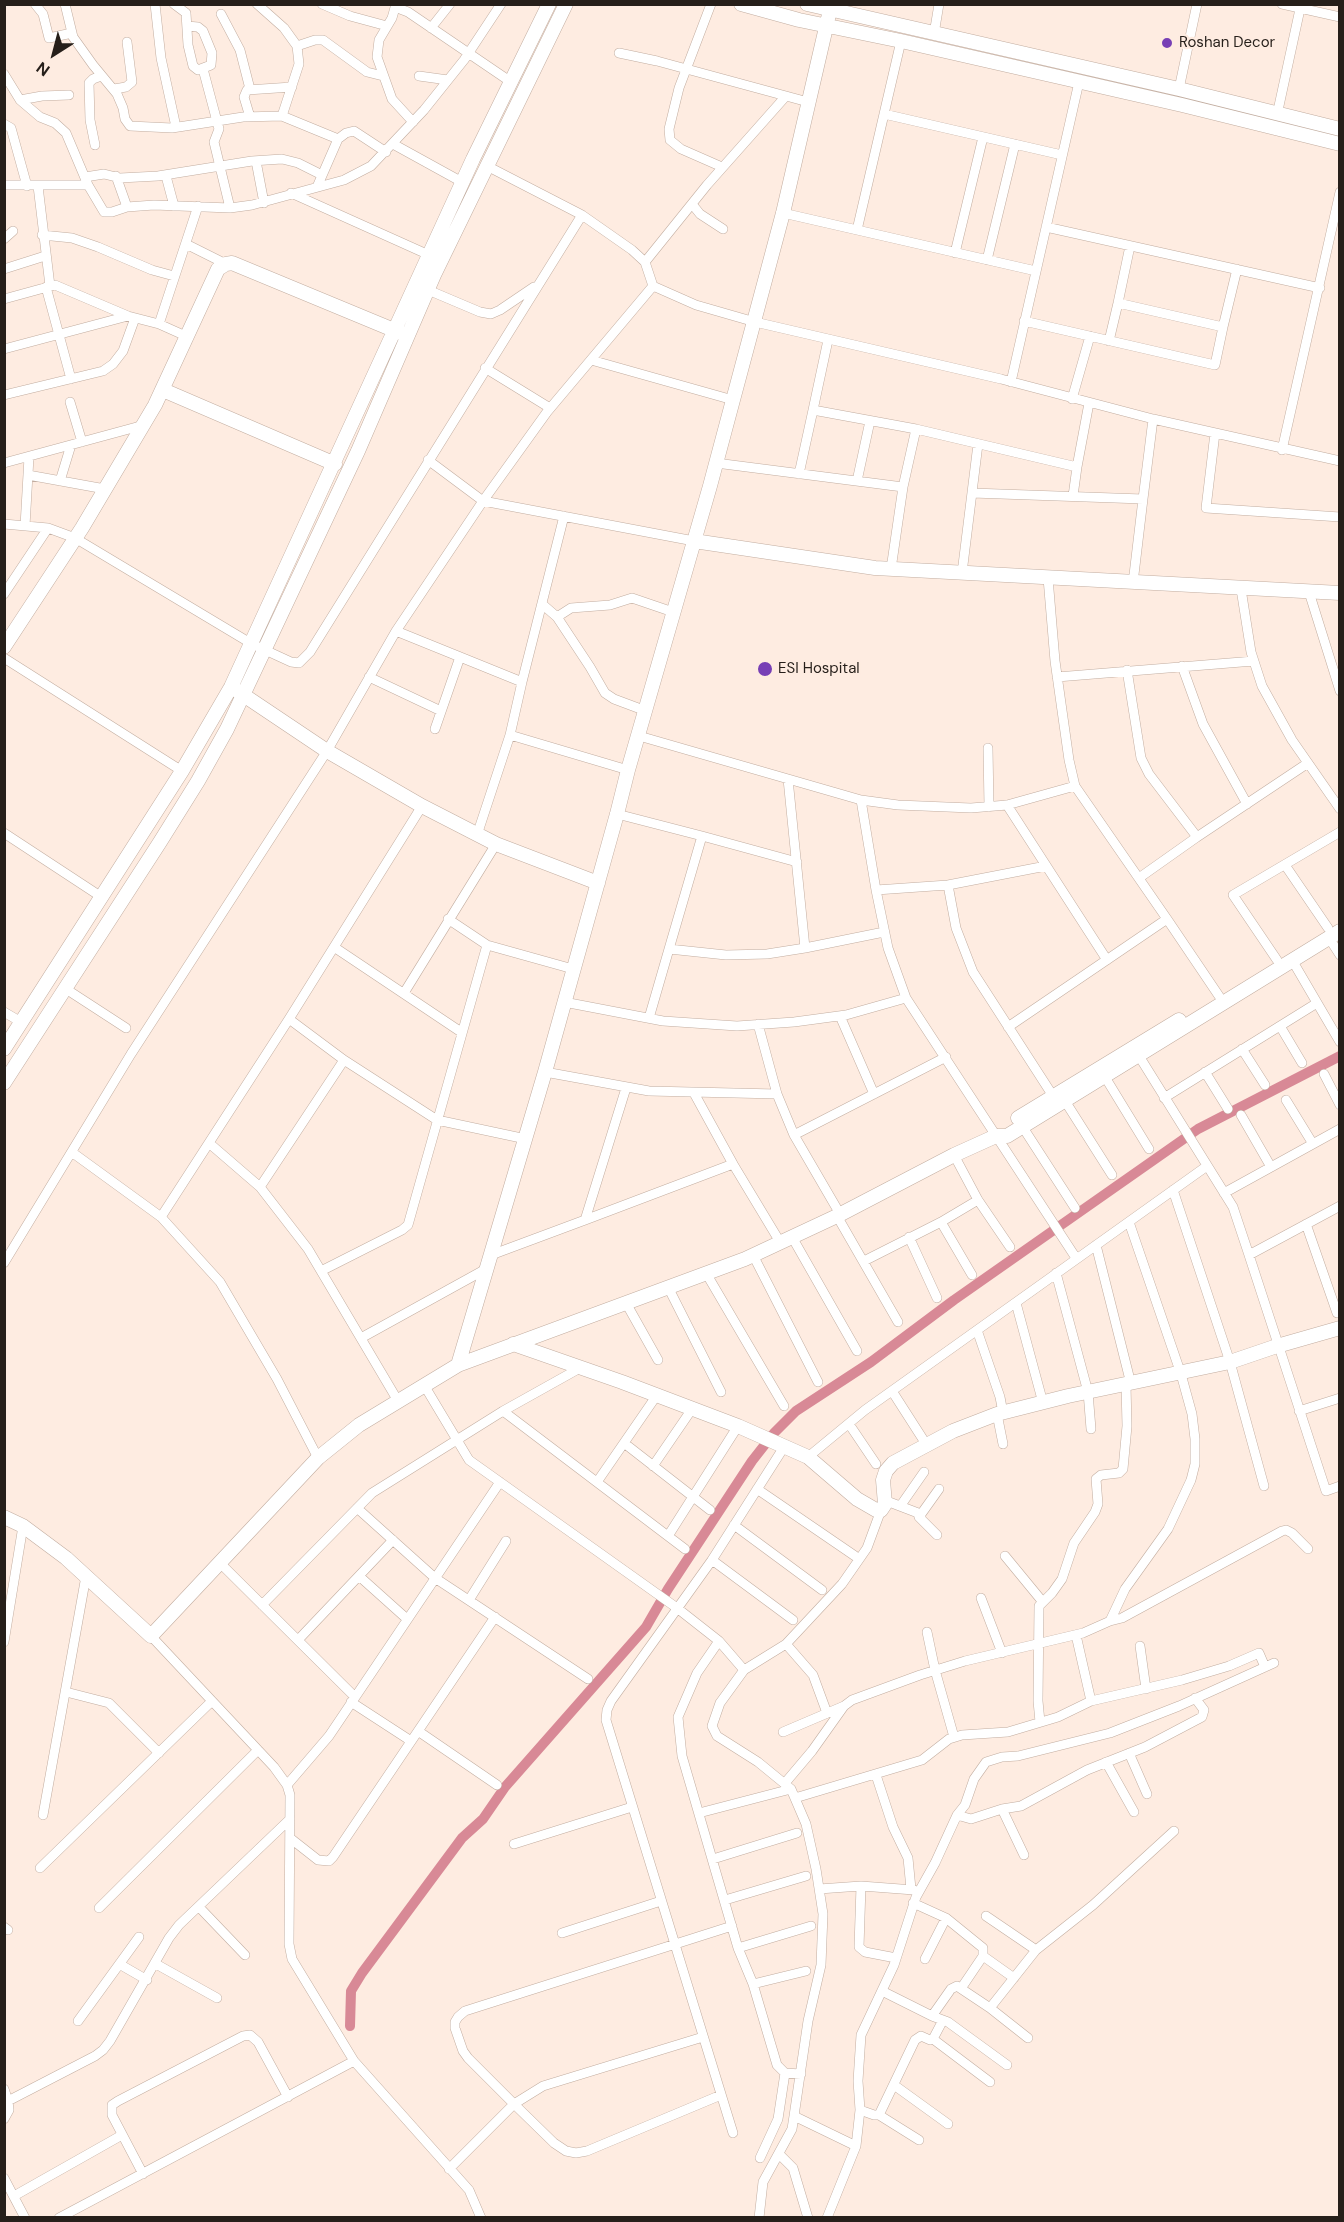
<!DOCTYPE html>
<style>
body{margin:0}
#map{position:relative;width:1344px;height:2222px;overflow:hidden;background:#feece1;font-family:"DM Sans",sans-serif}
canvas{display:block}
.frame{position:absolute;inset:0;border:6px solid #261f1a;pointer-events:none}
.north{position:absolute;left:24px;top:24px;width:60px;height:60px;-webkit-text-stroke:4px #feece1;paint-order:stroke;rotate:216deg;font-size:16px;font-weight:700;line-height:24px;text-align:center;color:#261f1a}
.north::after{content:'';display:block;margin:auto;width:21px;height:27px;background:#261f1a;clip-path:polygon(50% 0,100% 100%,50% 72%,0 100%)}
</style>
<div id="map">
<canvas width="1344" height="2222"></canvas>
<div class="frame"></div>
<div class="north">N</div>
</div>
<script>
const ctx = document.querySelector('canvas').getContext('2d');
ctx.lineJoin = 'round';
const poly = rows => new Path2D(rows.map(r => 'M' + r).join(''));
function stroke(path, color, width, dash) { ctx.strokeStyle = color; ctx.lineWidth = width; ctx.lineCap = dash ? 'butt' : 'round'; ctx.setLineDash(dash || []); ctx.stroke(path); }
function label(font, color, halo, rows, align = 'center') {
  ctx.font = font + ' "DM Sans",sans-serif'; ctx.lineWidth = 4.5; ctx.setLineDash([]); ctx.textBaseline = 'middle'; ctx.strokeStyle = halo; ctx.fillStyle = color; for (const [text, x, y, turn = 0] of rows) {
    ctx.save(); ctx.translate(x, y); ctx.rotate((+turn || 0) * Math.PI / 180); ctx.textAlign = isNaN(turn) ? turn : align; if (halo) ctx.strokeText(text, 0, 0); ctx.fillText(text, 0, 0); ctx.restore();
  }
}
stroke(poly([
 [350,2026,351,1991,362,1973,462,1838,483,1819,505,1787,646,1627,668,1589,752,1461,774,1433,796,1411,871,1362,954,1300,1198,1129,1340,1056]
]), '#d88996', 10);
const street = poly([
 [35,4,43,14,49,38,72,33],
 [65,4,73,37,93,65,117,94,123,108,125,119,130,126,172,128,243,117,282,116,338,139,317,187],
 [155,4,161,58,176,127],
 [174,4,186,13,188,45,193,66,198,70,211,65,212,53,203,31,198,27,187,26],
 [257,4,284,28,297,46,299,64,282,116],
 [322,4,350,16,387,26],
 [396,4,392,18,379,40,377,57,392,99,413,122],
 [711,4,679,88,669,129,670,140,681,149,722,167],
 [1282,4,1340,17],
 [395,7,408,12,511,82],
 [221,14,240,50,250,89],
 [431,28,450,4],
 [934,34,939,4],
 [297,46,315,40,323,40,367,72,383,76],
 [619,53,657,61,786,96],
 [203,69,219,129,214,142,230,208],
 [4,74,20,100,40,117,55,123,66,133,88,185,104,212,112,212,127,207,154,205,230,208,252,205,344,180,371,166,424,110,464,60,501,4],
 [419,76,448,80],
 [114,89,126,87,132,82,127,42],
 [1179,89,1197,4],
 [20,100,42,96,69,95],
 [884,114,1062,155],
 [1277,115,1300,9],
 [250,117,244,97,247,90,292,87],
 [4,124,11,128,27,186],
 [338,139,346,133,354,131,386,152],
 [393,144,462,182],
 [95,145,90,120,89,83,93,79,101,76],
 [256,161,264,203],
 [487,166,582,215,632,250,645,262,653,286],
 [116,176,127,207],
 [166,176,174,206],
 [85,177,104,174,120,178,158,176,252,161,282,159,298,163,322,175],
 [4,185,88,185],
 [38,186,50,286],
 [291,193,429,255],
 [692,204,700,214,723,229],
 [783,213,1036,271],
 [1046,227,1320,288],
 [857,230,901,41],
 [42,235,72,238,98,247,152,270,174,276],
 [4,239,13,231],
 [186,244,226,264],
 [1130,246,1118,303,1223,327,1237,269],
 [955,253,983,137],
 [987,260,1015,144],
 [645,262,707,185,786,96,808,102],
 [4,269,45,256],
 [46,287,71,379],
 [428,290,480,312,491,314,500,310,534,287],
 [4,299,55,285,128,316,159,324,188,337],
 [1024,321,1215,365,1223,327],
 [159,324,198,206],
 [828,340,813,410,916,429],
 [1109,341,1118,303],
 [4,349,128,316],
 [591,360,733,400],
 [485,368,550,408],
 [1011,382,1079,82],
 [4,395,103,371,113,364,123,351,135,318],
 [1072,399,1090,336],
 [70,402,82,442],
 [1215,433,1206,508,1340,517],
 [1282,450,1340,192],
 [428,460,483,501,694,541],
 [4,463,144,425],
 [716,463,903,487,916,429,1077,467,1089,403],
 [799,474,813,410],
 [28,475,105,489],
 [60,481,71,445],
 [857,481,870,421],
 [972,493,1143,499,1153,419],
 [1073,496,1077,467],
 [4,524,48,528,75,538,252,644,291,662,299,663,310,652,582,215],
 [25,526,29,457],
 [891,569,903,487],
 [962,573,978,444],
 [1133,583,1143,499],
 [1241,589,1251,652,1262,686,1292,740,1340,809],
 [1309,592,1340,691],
 [4,594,48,528],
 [542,604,557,617,590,667,605,693,614,699,646,711],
 [557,617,571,608,610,605,632,598,673,612],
 [396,631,522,682,510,735],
 [4,658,182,771],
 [1182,666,1203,724,1247,804],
 [1127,670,1141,758,1149,774,1197,837,1139,878],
 [369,677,441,711],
 [1057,677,1254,661],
 [522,682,564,516],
 [435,729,460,657],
 [639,736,861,800,876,890],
 [988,748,989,807],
 [861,800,898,805,971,808,1007,805,1075,786],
 [1007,805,1107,960],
 [617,814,702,836,669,949],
 [4,833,103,898],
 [477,835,510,735,628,770],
 [702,836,797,862],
 [1197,837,1308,763],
 [1285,865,1328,928],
 [948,885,1046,866],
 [448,919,487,945],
 [1167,919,1219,996],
 [1329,938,1340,955],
 [334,947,461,1032],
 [805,948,884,932],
 [1277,960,1233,895,1340,832],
 [1292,960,1340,1042],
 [66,989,126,1028],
 [404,993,496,844],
 [906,998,888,948,876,890,948,885,956,928,973,972,1053,1096],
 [564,1002,663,1021,737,1026,794,1022,846,1015,906,998,1076,1258],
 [4,1012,21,1022],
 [840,1016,874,1094],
 [649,1018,669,949,726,955,767,954,805,948,788,779],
 [289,1019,344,1060],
 [758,1024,777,1094,794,1135,840,1214],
 [1280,1026,1302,1063],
 [1008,1027,1167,919,1075,786,1069,760,1055,661,1048,578],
 [1242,1049,1265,1085],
 [1139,1056,1233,1207,1249,1255],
 [545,1072,649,1091,777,1094],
 [1205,1072,1228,1109],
 [1324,1074,1340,1105],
 [1105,1077,1149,1149],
 [694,1093,733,1164],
 [1164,1098,1317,1003],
 [1286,1100,1313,1144],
 [1065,1101,1112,1175],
 [1241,1115,1271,1167],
 [1022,1126,1075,1208],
 [794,1135,946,1057],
 [209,1143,260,1187,308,1249,398,1401],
 [73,1153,161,1217,289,1019,422,806],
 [954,1155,978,1200,1010,1247],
 [260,1187,344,1060,437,1120,526,1139],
 [1173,1190,1230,1362,1264,1486],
 [1224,1193,1340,1129],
 [1340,1206,1249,1255,1326,1491,1340,1486],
 [837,1216,898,1322],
 [161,1217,220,1282,277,1379,318,1458],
 [585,1220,733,1164,780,1242],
 [941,1222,972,1275],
 [1306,1224,1337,1313],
 [792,1237,857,1351],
 [909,1237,937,1298],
 [1096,1245,1131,1384],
 [491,1255,585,1220,626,1088],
 [753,1255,818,1382],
 [864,1261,941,1222,978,1200],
 [4,1263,131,1054,327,751,396,631,483,501,547,412,653,286,696,305,755,322,1001,379,1153,419,1340,461],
 [321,1271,402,1230,408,1225,487,945,573,969],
 [706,1273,784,1406],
 [1056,1273,1088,1392,1091,1429],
 [668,1287,721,1392],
 [626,1303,658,1360],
 [1016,1303,1043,1403],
 [977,1330,1000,1397,1003,1413],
 [361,1338,486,1269],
 [424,1385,469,1460,677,1608,719,1641,697,1673,678,1717,682,1756,738,1948,753,1984,777,2065,785,2073,801,2074],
 [892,1391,926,1444],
 [503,1411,685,1549],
 [1299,1411,1340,1398],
 [997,1414,1003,1444],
 [849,1424,876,1464],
 [624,1443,710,1510],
 [784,1447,712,1560,793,1620],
 [808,1457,865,1410,1207,1166],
 [653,1466,692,1409],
 [597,1482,657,1395],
 [757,1489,855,1556],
 [884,1500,918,1513,919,1517,937,1535],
 [901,1505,924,1472],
 [357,1508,435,1578,588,1679],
 [919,1517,939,1489],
 [734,1525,822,1590],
 [668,1536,738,1426],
 [1005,1556,1042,1601],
 [712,1560,611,1701,607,1710,606,1720,733,2133],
 [219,1562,355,1697],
 [359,1576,407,1619],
 [981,1598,1002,1653],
 [469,1600,506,1541],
 [262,1605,372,1493,503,1411,580,1368],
 [1110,1621,1122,1618,1282,1531,1286,1530,1292,1533,1308,1549],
 [927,1632,935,1670,954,1737],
 [1076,1635,1091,1701],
 [151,1636,274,1767,287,1785,290,1795,289,1944,292,1959,354,2061,469,2190,481,2218],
 [298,1640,393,1540],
 [719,1641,744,1670],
 [4,1642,23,1526],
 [786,1644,813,1675,827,1713],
 [1140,1646,1146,1689],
 [66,1692,109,1703,159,1753],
 [351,1702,411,1741],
 [1040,1722,1038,1701,1039,1606,1052,1593,1062,1579,1074,1543,1095,1512,1098,1504,1096,1479,1101,1475,1119,1473,1123,1469,1127,1426,1126,1385],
 [418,1731,497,1785],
 [783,1732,844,1706],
 [1129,1753,1147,1794],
 [1106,1762,1134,1812],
 [876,1775,893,1827,908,1858,911,1889],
 [785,1783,812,1751,844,1706,852,1700,920,1675,965,1661,1083,1633,1110,1621,1125,1589,1168,1529,1191,1480,1195,1464,1195,1439,1192,1414,1181,1374,1129,1222],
 [287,1785,329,1736,500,1482],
 [795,1798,922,1760,949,1739,962,1735,1008,1732,1058,1717,1091,1701,1182,1680,1229,1666,1259,1653,1265,1667],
 [1002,1809,1024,1855],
 [699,1813,791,1789],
 [43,1815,86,1576],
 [957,1815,971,1819,1002,1809,1021,1806,1087,1770,1145,1747,1202,1717,1204,1710,1195,1698],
 [290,1838,318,1860,329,1861,333,1857,495,1617],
 [514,1844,632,1807],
 [713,1859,797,1833],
 [40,1868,212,1701],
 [861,1886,859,1947,865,1952,896,1958],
 [819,1889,861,1886,914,1890],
 [725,1900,806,1876],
 [913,1903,946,1918,983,1948,983,1956,962,1987],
 [199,1907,245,1955],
 [99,1908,258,1750],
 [986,1916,1036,1950],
 [4,1927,8,1930],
 [562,1933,661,1901],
 [738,1948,811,1926],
 [983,1956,1014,1978],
 [925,1959,946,1918],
 [156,1964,217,1998],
 [121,1965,147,1980],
 [753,1984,806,1971],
 [882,1991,932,2016,948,2022,1007,2065],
 [990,2008,1028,2038],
 [932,2016,951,1989,957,1986,990,2008,1036,1950,1093,1905,1174,1831],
 [78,2021,139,1937],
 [703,2037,543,2086,514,2104,554,2143,566,2151,576,2153,587,2151,721,2095],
 [933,2039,990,2082],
 [894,2085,948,2124],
 [4,2089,8,2101,95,2056,103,2050,110,2041,169,1938,179,1925,290,1819],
 [860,2110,874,2115,879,2115,915,2040,921,2036,930,2040,933,2039,943,2020],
 [879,2115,919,2140],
 [794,2116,856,2146,860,2110,858,2081,861,2035,894,1965,916,1897,935,1863,957,1815,965,1805,974,1779,986,1762,1002,1757,1018,1756,1110,1733,1179,1706,1274,1663],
 [4,2119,9,2110,8,2101],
 [779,2154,793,2168,808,2218],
 [760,2158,778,2119,785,2073],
 [449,2169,514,2104,468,2058,463,2051,455,2028,455,2022,458,2017,465,2011,732,1926],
 [143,2174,112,2115,112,2105,118,2101,243,2036,250,2035,258,2042,288,2097],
 [4,2178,25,2218],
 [14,2196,122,2135],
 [59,2218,354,2061],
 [759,2218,763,2182,792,2129,794,2116,808,2021,821,1965,823,1914,816,1869,806,1824,791,1789,758,1762,717,1736,712,1726,720,1703,744,1670,786,1644,842,1584,867,1548,881,1510],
 [827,2218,856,2146]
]);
const secondary = poly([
 [741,4,799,20,901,41,1182,105,1340,144],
 [807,4,1179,89,1340,129],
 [163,390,335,464],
 [694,541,875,568,1340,593],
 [4,647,82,528,155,405,218,269,226,264,232,263,401,333],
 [236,690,327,751,422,806,496,844,598,883],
 [4,1049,182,771,231,687,473,159,549,4],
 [4,1083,160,842,198,781,227,729,358,451,434,275,566,4],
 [1018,1118,1179,1020],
 [513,1344,622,1382,738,1426,808,1457,857,1499,876,1510,881,1510,885,1504,883,1480,886,1471,893,1463,953,1431,997,1414,1068,1396,1230,1362,1277,1346,1340,1328],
 [458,1365,745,1259,837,1216,954,1155,996,1136,1007,1136,1340,931],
 [4,1517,23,1526,66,1558,151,1636,318,1458,359,1425,458,1365,545,1072,617,814,628,770,710,486,783,213,830,10]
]);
stroke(street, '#c2ada0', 10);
stroke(secondary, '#c2ada0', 15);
stroke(street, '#fff', 9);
stroke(secondary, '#fff', 14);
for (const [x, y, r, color] of [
 [1167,43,6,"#773fb5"],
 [765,669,8,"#773fb5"]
]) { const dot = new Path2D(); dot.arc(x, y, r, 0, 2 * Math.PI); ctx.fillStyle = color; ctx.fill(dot); stroke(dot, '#feece1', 2); }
label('15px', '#261f1a', '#feece1', [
 ["Roshan Decor",1179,43],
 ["ESI Hospital",778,669]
], 'left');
</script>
